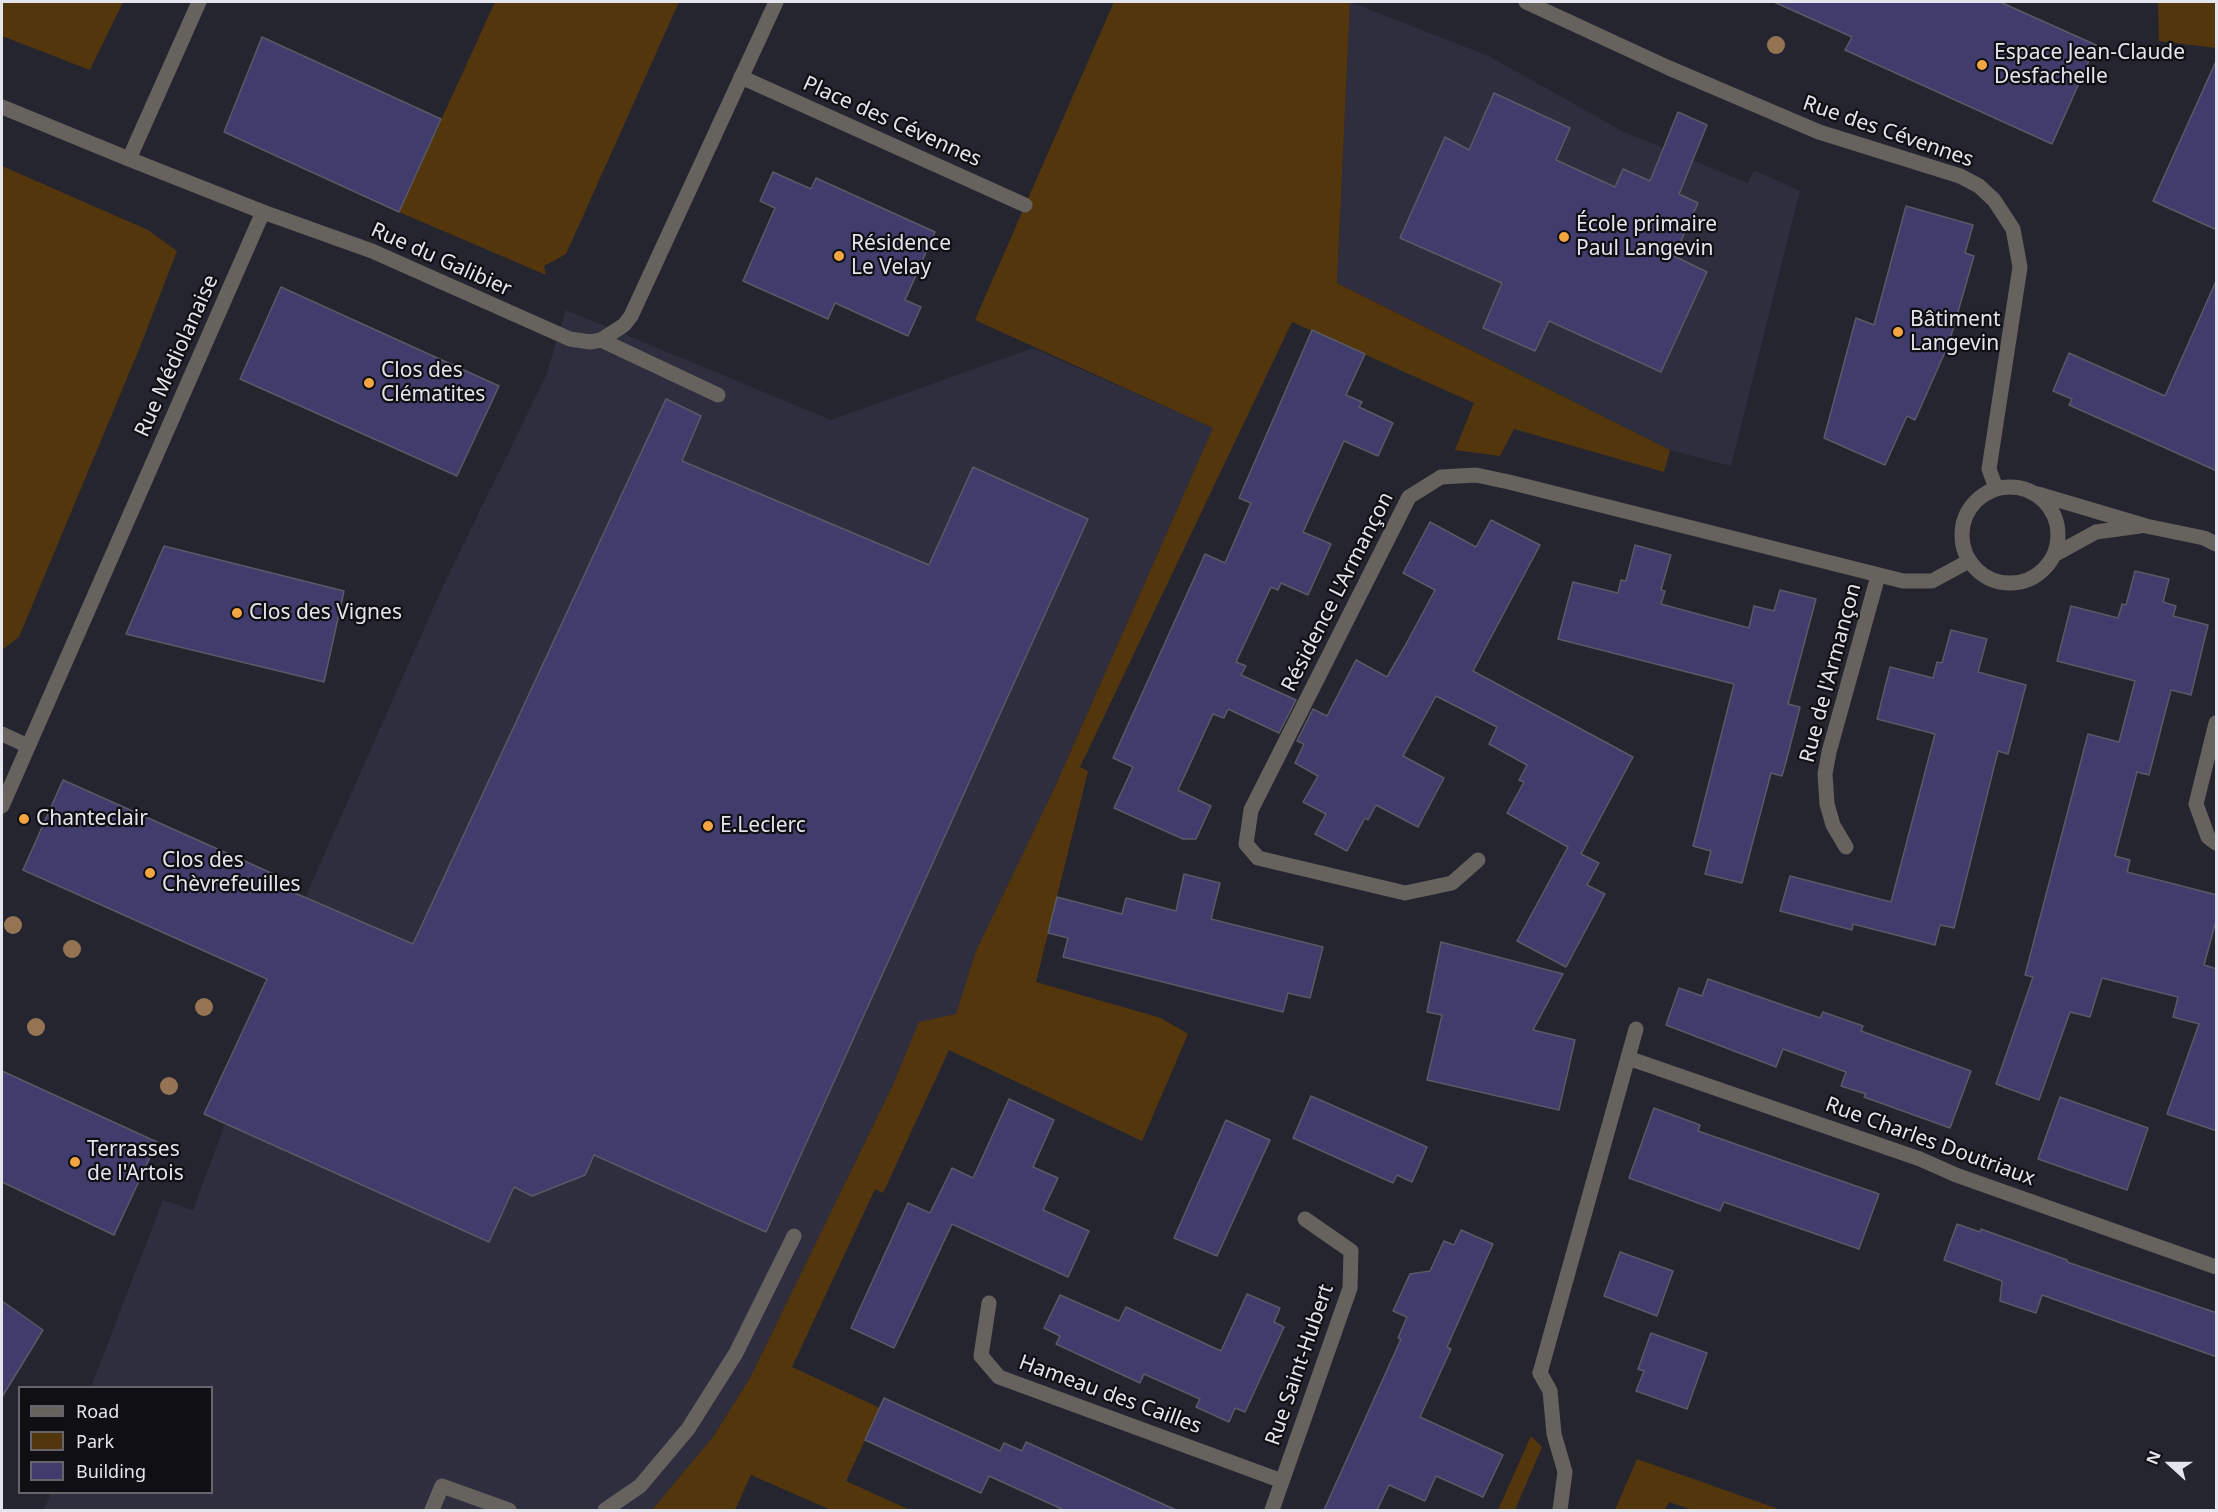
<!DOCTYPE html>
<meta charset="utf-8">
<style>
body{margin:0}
#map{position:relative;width:2218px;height:1512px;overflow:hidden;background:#252530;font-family:"Noto Sans",sans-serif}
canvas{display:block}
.frame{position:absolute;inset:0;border:3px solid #e5e5ed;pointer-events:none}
.legend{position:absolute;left:18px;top:1386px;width:195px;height:108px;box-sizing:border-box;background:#0f0f14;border:2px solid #65656b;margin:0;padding:8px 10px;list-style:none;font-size:18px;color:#e5e5ed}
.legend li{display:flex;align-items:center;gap:12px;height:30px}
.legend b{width:30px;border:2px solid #65656b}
.north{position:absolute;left:2140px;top:1434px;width:60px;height:60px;-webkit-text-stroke:4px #0f0f14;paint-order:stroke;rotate:291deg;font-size:16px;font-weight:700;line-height:24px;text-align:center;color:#e5e5ed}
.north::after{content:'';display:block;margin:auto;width:21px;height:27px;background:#e5e5ed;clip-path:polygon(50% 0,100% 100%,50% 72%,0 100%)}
</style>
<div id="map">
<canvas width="2218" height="1512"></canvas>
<div class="frame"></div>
<ul class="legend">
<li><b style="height:8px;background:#66625e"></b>Road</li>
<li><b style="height:16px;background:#54360d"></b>Park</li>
<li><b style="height:16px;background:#403c6b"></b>Building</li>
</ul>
<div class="north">N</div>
</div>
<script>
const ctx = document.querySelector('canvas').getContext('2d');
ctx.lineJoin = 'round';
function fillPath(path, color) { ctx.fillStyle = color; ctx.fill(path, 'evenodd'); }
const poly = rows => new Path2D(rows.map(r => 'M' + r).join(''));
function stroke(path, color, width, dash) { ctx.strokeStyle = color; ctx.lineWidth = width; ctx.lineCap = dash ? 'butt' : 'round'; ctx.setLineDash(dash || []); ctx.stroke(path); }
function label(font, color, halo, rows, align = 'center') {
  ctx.font = font + ' "Noto Sans",sans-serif'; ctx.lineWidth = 4.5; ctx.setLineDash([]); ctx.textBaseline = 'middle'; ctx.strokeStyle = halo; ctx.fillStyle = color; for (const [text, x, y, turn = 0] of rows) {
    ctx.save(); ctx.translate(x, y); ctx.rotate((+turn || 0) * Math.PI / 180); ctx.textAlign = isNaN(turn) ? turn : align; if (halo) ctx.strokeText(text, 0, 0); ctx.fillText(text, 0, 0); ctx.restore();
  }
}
fillPath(poly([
 [1350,2,1489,56,1622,131,1748,183,1754,170,1800,191,1731,466,1670,450,1337,283],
 [566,310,831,420,1033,348,1213,428,1055,787,976,951,956,1015,919,1023,892,1087,750,1378,713,1437,652,1510,44,1510,51,1493,212,1492,212,1388,91,1387,163,1200,193,1210,225,1124,204,1114,305,898,443,586,546,376]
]), '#2e2e3f');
fillPath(poly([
 [2,2,123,2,90,70,2,36],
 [495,2,679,2,566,254,544,266,546,275,399,212],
 [1114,2,1350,2,1337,283,1670,450,1664,472,1514,429,1500,456,1455,450,1474,403,1292,322,1080,767,1088,771,1036,982,1161,1018,1188,1034,1142,1141,949,1050,883,1193,875,1189,792,1367,880,1408,846,1481,910,1510,831,1510,751,1475,735,1510,652,1510,713,1437,750,1378,892,1087,919,1022,956,1014,976,951,1055,787,1213,428,975,320],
 [2158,2,2216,2,2216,48,2159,41],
 [2,166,148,230,177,251,140,347,19,637,2,650],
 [1531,1436,1542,1447,1515,1510,1498,1510],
 [1637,1459,1781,1510,1692,1510,1669,1502,1665,1510,1615,1510]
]), '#54360d');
const building = poly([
 [1774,2,2000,2,2096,45,2052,144,1845,50,1852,37,1774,2],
 [262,37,441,119,399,212,224,132,262,37],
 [2217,59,2217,230,2153,201,2217,59],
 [1494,93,1570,128,1556,160,1615,187,1623,169,1650,181,1678,112,1707,125,1679,194,1698,203,1674,256,1707,272,1661,372,1549,321,1535,351,1483,328,1502,283,1400,238,1445,137,1469,150,1494,93],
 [773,172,811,189,816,178,935,232,905,300,921,307,908,336,835,303,828,319,743,281,775,208,760,201,773,172],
 [1906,206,1973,225,1965,253,1974,256,1949,343,1915,420,1907,416,1885,465,1824,438,1856,318,1874,325,1906,206],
 [2217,279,2217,471,2069,405,2072,399,2053,391,2069,353,2165,396,2217,279],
 [281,287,499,386,457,476,240,379,281,287],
 [1312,330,1365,354,1346,395,1362,402,1359,407,1393,423,1378,456,1344,441,1303,532,1331,544,1308,595,1281,583,1278,590,1271,587,1236,662,1246,666,1241,675,1296,700,1279,733,1228,709,1224,718,1213,714,1178,790,1211,806,1196,839,1183,839,1114,808,1133,767,1113,758,1205,554,1225,563,1251,503,1239,498,1312,330],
 [666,399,701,416,682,461,929,565,973,467,1088,519,766,1232,594,1155,585,1175,532,1196,514,1187,489,1242,204,1114,267,979,23,870,63,780,278,876,274,884,413,944,666,399],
 [1491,520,1540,545,1473,671,1633,757,1581,854,1599,863,1587,885,1605,894,1566,967,1517,941,1568,847,1507,813,1524,782,1519,780,1527,765,1489,744,1497,727,1436,696,1403,756,1444,778,1418,827,1376,805,1368,820,1365,818,1347,851,1315,834,1326,814,1303,802,1318,776,1295,763,1304,744,1297,741,1313,709,1327,716,1356,660,1387,677,1405,646,1435,590,1403,573,1430,522,1476,547,1491,520],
 [1635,545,1671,555,1661,590,1665,591,1661,604,1749,628,1754,606,1774,611,1780,590,1816,599,1788,704,1800,707,1787,758,1782,776,1771,773,1742,883,1705,874,1711,851,1693,846,1734,684,1558,639,1573,582,1618,593,1621,580,1626,581,1635,545],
 [164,546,344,591,324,682,126,634,164,546],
 [2135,571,2169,579,2163,602,2176,606,2173,616,2208,625,2191,695,2171,690,2149,775,2137,772,2115,856,2130,860,2127,872,2217,895,2217,917,2204,965,2217,969,2217,1131,2167,1114,2199,1024,2173,1017,2178,997,2102,978,2090,1017,2070,1012,2039,1100,1996,1084,2033,977,2025,975,2088,734,2119,742,2135,681,2057,661,2071,606,2118,618,2122,604,2126,605,2135,571],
 [1951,630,1987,639,1978,672,2026,685,2008,754,1998,751,1954,928,1940,925,1935,945,1853,924,1852,930,1780,911,1790,876,1891,902,1935,734,1877,719,1890,667,1933,678,1937,662,1942,663,1951,630],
 [1184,874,1220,883,1211,919,1323,947,1310,998,1288,993,1283,1012,1063,957,1068,938,1048,933,1057,897,1122,914,1126,898,1176,911,1184,874],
 [1441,942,1563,974,1533,1030,1575,1040,1559,1110,1427,1080,1442,1015,1427,1012,1441,942],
 [1708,979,1820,1018,1823,1012,1863,1026,1861,1031,1971,1071,1950,1128,1864,1097,1866,1094,1841,1086,1846,1072,1783,1049,1776,1067,1666,1025,1679,988,1702,996,1708,979],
 [2,1071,157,1142,114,1235,2,1182,2,1071],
 [1311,1096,1427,1147,1412,1182,1397,1175,1393,1183,1293,1138,1311,1096],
 [2060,1097,2148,1128,2127,1190,2038,1159,2060,1097],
 [1009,1099,1054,1120,1033,1167,1058,1178,1043,1210,1089,1231,1068,1277,952,1224,894,1348,851,1328,908,1203,930,1213,952,1168,973,1178,1009,1099],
 [1654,1108,1700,1125,1698,1131,1879,1194,1859,1249,1724,1202,1720,1211,1629,1178,1654,1108],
 [1226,1120,1270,1140,1217,1256,1174,1238,1226,1120],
 [1957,1224,1980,1232,1981,1229,2067,1260,2067,1262,2217,1313,2217,1357,2042,1295,2036,1313,2000,1301,2002,1281,1944,1260,1957,1224],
 [1461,1230,1493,1244,1447,1347,1451,1349,1420,1417,1503,1455,1483,1497,1436,1476,1425,1501,1389,1485,1377,1510,1324,1510,1401,1339,1398,1338,1407,1317,1393,1311,1410,1274,1430,1271,1444,1241,1454,1245,1461,1230],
 [1620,1252,1673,1271,1657,1316,1604,1296,1620,1252],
 [1247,1294,1280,1308,1274,1322,1284,1327,1245,1412,1235,1408,1229,1422,1196,1407,1200,1399,1144,1374,1140,1383,1056,1344,1060,1336,1044,1328,1060,1295,1119,1321,1126,1307,1221,1351,1247,1294],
 [2,1301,43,1330,2,1397,2,1301],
 [1651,1333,1707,1353,1687,1409,1636,1391,1644,1371,1638,1369,1651,1333],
 [884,1398,1000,1451,1004,1443,1022,1451,1026,1442,1176,1510,1064,1510,989,1476,981,1493,865,1440,884,1398]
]);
fillPath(building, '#403c6b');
stroke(building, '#595a66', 1.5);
stroke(poly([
 [741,77,1025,205],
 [601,340,718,395],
 [1540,1373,1550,1391,1554,1434,1565,1472,1560,1510],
 [432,1510,442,1486,509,1510],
 [605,1510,640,1486,688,1429,736,1353,794,1236]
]), '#66625e', 15);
stroke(poly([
 [1526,2,1669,68,1819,132,1960,176,1979,186,1994,200,2013,229,2020,267,1989,469,1996,488],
 [2,107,129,159],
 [263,212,372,251,570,339,590,342,601,340,624,325,631,316,776,2],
 '1962 535a48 48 0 1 1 96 0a48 48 0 1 1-96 0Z',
 [2038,494,2146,526,2204,538,2216,544],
 [2054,555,2096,532,2140,526],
 [2216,723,2196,804,2208,837,2216,843],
 [2,734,28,746],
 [1846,847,1833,825,1827,804,1825,774,1829,752,1878,576],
 [1478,860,1452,883,1405,893,1258,858,1246,844,1251,810,1409,497,1441,477,1476,475,1509,482,1903,581,1932,581,1969,561],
 [1628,1058,1920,1159,1956,1175,2216,1267],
 [989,1303,981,1356,999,1377,1282,1481],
 [1540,1373,1636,1029],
 [1272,1510,1350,1288,1351,1251,1305,1219]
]), '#66625e', 15);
stroke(poly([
 [2,806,263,212,129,159,199,2]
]), '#66625e', 15);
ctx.fillStyle = '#947453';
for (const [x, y] of [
 [1776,45],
 [13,925],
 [72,949],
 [204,1007],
 [36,1027],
 [169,1086]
]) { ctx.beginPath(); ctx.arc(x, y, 9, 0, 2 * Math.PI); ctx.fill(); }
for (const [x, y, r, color] of [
 [1982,65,6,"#f2a541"],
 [1564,237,6,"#f2a541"],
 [839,256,6,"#f2a541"],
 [1898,332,6,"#f2a541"],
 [369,383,6,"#f2a541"],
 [237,613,6,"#f2a541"],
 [24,819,6,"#f2a541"],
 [708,826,6,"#f2a541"],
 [150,873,6,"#f2a541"],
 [75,1162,6,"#f2a541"]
]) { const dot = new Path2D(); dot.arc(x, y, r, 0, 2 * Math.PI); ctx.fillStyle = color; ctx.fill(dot); stroke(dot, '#0f0f14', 2); }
label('21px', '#e5e5ed', '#0f0f14', [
 ["Espace Jean-Claude",1994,53],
 ["Desfachelle",1994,77],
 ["École primaire",1576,225],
 ["Paul Langevin",1576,249],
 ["Résidence",851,244],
 ["Le Velay",851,268],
 ["Bâtiment",1910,320],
 ["Langevin",1910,344],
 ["Clos des",381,371],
 ["Clématites",381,395],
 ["Clos des Vignes",249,613],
 ["Chanteclair",36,819],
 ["E.Leclerc",720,826],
 ["Clos des",162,861],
 ["Chèvrefeuilles",162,885],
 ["Terrasses",87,1150],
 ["de l'Artois",87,1174]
], 'left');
label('21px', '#e5e5ed', '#0f0f14', [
 ["Place des Cévennes",892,122,24],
 ["Rue des Cévennes",1888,132,19],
 ["Rue du Galibier",441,260,24],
 ["Rue Médiolanaise",177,356,-66],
 ["Résidence L'Armançon",1338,592,-63],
 ["Rue de l'Armançon",1831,673,-75],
 ["Rue Charles Doutriaux",1930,1142,20],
 ["Rue Saint-Hubert",1300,1365,-71],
 ["Hameau des Cailles",1110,1395,20]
]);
</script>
